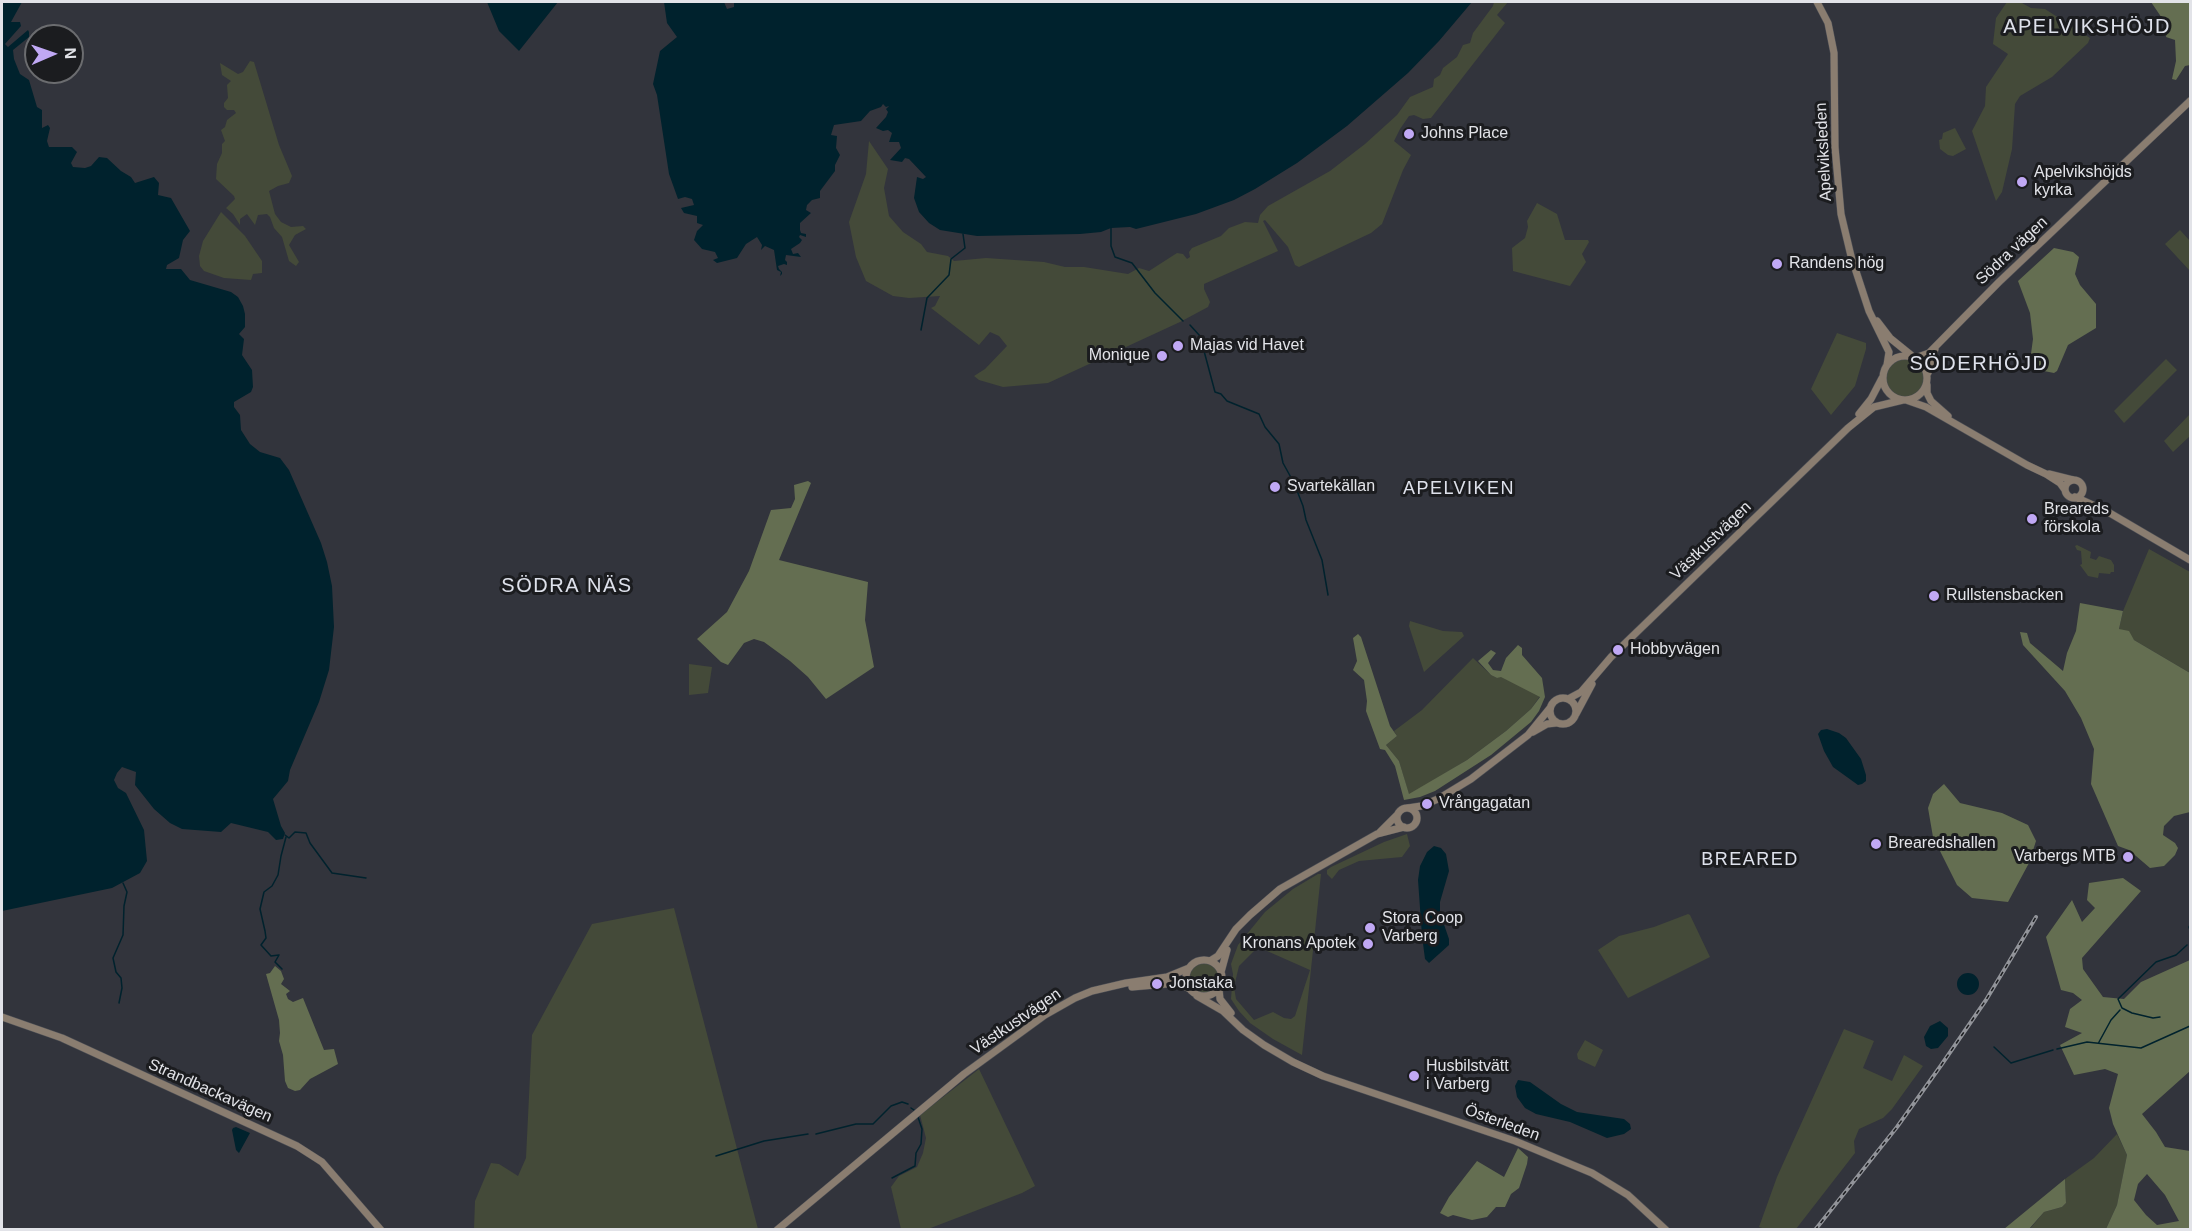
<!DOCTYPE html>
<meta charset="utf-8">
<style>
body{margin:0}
#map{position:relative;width:2192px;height:1231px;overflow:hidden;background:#32343c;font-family:Arial,sans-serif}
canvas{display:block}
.frame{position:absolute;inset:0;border:3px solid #e2e3e8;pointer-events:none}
.north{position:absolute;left:24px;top:24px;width:60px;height:60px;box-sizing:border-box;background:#1b1c1f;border:2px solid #6b6c6f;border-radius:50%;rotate:88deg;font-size:16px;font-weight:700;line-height:24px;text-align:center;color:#e2e3e8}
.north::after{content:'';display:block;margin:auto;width:21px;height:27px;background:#c0a8f4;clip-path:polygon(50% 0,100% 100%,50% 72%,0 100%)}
</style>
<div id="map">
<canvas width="2192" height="1231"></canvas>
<div class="frame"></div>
<div class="north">N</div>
</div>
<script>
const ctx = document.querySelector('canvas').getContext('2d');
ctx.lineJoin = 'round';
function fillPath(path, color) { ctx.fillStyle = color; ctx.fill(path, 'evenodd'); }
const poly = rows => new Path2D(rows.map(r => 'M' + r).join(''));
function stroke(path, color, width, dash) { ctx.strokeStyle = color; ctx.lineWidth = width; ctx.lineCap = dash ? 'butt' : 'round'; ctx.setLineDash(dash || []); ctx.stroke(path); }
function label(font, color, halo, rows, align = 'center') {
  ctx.font = font + ' Arial,sans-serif'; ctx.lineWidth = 6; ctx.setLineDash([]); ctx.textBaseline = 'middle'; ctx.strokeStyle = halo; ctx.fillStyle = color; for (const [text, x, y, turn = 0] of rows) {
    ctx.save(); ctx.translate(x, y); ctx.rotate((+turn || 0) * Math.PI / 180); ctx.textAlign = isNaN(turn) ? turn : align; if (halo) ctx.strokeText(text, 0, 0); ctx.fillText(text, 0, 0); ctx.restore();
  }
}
fillPath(poly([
 [1494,2,1508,2,1497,15,1505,23,1431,118,1423,119,1414,115,1409,116,1400,129,1394,141,1411,155,1403,170,1382,224,1371,233,1299,267,1295,265,1288,247,1265,220,1263,221,1278,251,1204,284,1204,289,1210,302,1208,307,1180,322,1048,383,1003,387,979,380,974,376,985,369,1007,346,999,336,990,332,979,345,931,308,935,306,940,296,909,298,893,296,866,281,856,257,849,222,866,174,869,141,888,169,884,188,889,216,903,232,921,244,927,252,948,256,954,261,986,258,1044,262,1065,267,1084,267,1128,274,1139,268,1149,271,1177,253,1183,254,1187,259,1190,257,1189,252,1192,248,1221,236,1229,228,1245,222,1258,223,1260,215,1268,206,1330,171,1365,144,1397,115,1410,97,1433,87,1434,79,1440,75,1443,68,1457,57,1463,45,1470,43,1473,33,1493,6],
 [2007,2,2020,2,2031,8,2045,9,2090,38,2088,43,2052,77,2020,96,2015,104,2012,149,2002,192,1996,201,1972,131,1985,106,1986,87,2008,54,1993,44,1996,18],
 [250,61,254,62,279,145,292,176,289,183,278,186,269,191,275,214,281,222,291,227,303,226,306,229,295,235,289,245,299,262,296,266,289,261,282,237,274,228,270,217,267,214,258,215,255,225,247,214,240,219,240,225,233,214,226,208,235,199,234,196,216,179,217,164,222,153,222,144,225,141,221,130,225,127,227,120,236,113,234,110,227,110,224,107,224,103,228,98,227,85,231,81,222,75,220,63,238,74,243,72],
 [1955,128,1966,149,1953,156,1948,155,1940,149,1939,140,1942,139,1943,133],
 [1537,203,1557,214,1565,240,1588,240,1589,242,1582,254,1586,262,1570,286,1513,271,1512,248,1525,238,1528,227,1527,221],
 [221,212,245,236,262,261,262,273,253,274,251,280,224,278,204,271,200,266,199,256,203,241],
 [2180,230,2190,241,2190,271,2165,244],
 [1837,333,1866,343,1866,349,1855,386,1831,415,1811,389],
 '1886 378a20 20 0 1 1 40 0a20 20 0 1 1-40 0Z',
 [2166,359,2177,370,2124,423,2114,411],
 [2190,414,2190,436,2173,452,2164,441],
 [2077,545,2091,552,2090,558,2096,560,2099,556,2111,560,2114,565,2114,572,2111,572,2110,574,2099,573,2098,578,2088,576,2080,565,2082,564,2081,551,2077,550,2075,546],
 [2149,549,2190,572,2190,673,2134,640,2119,629,2123,611],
 [1410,621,1443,631,1462,632,1464,636,1424,672,1409,626],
 [1473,658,1491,675,1497,678,1501,676,1540,696,1531,709,1506,731,1467,760,1409,795,1399,761,1386,745,1397,736,1394,731,1422,710],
 [689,664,712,667,708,693,689,695],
 [1407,834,1410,846,1402,857,1359,861,1339,870,1332,879,1327,874,1327,870,1331,867,1384,842],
 [1318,874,1321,874,1302,1055,1273,1039,1250,1023,1239,1011,1231,999,1233,974,1231,964,1238,945,1265,912,1293,889],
 [1258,947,1310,970,1295,1016,1291,1019,1284,1018,1273,1012,1254,1020,1236,999,1234,987,1239,966],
 [674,908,758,1229,474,1229,475,1201,491,1163,499,1164,518,1176,526,1158,532,1035,592,924],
 [1688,914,1690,915,1710,957,1628,998,1598,950,1619,936,1654,927],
 '1188 979a16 16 0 1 1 32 0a16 16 0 1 1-32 0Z',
 [1844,1029,1874,1041,1863,1068,1892,1081,1904,1055,1923,1066,1892,1109,1883,1118,1859,1129,1854,1141,1855,1153,1796,1229,1765,1229,1759,1227,1777,1177],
 [1585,1040,1603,1050,1595,1067,1578,1059,1577,1054],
 [979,1069,1035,1186,1022,1193,928,1229,901,1229,891,1187,899,1176,917,1167,923,1153,926,1138,920,1115],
 [2117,1134,2127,1155,2117,1205,2106,1229,2029,1230,2044,1212,2062,1207,2066,1203,2065,1179,2094,1158]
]), '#444a39');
fillPath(poly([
 [2151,2,2190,2,2190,65,2185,66,2176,80,2172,79,2176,61,2175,40,2166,37,2168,27],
 [2054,248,2073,252,2079,257,2075,274,2080,285,2096,304,2096,328,2068,345,2057,371,2054,373,2044,371,2031,364,2030,361,2033,339,2030,313,2018,281],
 [808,481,811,483,779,560,868,582,865,620,874,667,826,699,808,677,790,661,764,642,754,639,744,643,728,665,721,662,697,639,727,612,749,571,771,510,791,508,795,499,794,485],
 [2080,603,2123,611,2119,629,2129,631,2134,640,2190,673,2190,812,2174,816,2164,826,2163,835,2175,843,2178,848,2175,855,2164,866,2150,868,2129,850,2118,846,2091,784,2094,749,2081,718,2065,691,2023,645,2020,632,2027,633,2030,643,2063,671,2067,653,2076,631],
 [1358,634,1361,637,1390,726,1397,736,1386,745,1399,761,1409,794,1467,760,1506,731,1531,709,1540,697,1501,677,1497,678,1491,675,1478,661,1491,650,1496,653,1488,663,1493,670,1501,671,1506,658,1518,645,1522,648,1522,655,1542,678,1545,697,1539,711,1531,722,1491,755,1435,791,1420,797,1404,800,1395,766,1385,750,1380,749,1366,711,1367,701,1364,680,1353,670,1357,661,1353,638],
 [1944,784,1960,803,2002,813,2028,825,2036,841,2029,863,2008,902,1972,898,1957,885,1933,837,1928,808,1933,794],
 [2123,878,2141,891,2082,958,2083,969,2103,997,2124,999,2141,982,2190,960,2190,1071,2142,1114,2156,1132,2165,1147,2190,1151,2190,1229,2106,1229,2117,1205,2127,1155,2113,1124,2109,1108,2118,1074,2105,1069,2074,1075,2060,1045,2082,1033,2065,1027,2070,1009,2082,1000,2073,993,2061,990,2046,937,2072,900,2082,922,2095,908,2087,900,2089,883],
 [2147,1174,2165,1195,2179,1221,2157,1225,2146,1215,2134,1200,2138,1184],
 [275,966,281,971,284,979,281,984,290,991,286,994,288,999,293,1002,303,998,324,1050,334,1049,338,1064,310,1079,300,1090,295,1091,288,1088,285,1081,283,1055,279,1041,280,1033,279,1020,266,974,270,973],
 [1518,1148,1528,1157,1527,1164,1519,1188,1511,1194,1505,1207,1496,1207,1487,1217,1472,1220,1453,1215,1448,1217,1440,1213,1449,1197,1477,1161,1504,1177],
 [2065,1179,2066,1203,2062,1207,2044,1212,2029,1229,2004,1229]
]), '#646e51');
fillPath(poly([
 [2,2,22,2,11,22,20,22,21,26,5,44,8,47,28,30,29,32,29,37,13,50,14,59,20,74,29,80,37,107,42,110,42,128,48,125,50,128,47,141,49,147,72,147,77,152,71,163,73,167,85,168,91,166,99,157,107,158,121,171,131,177,135,183,154,177,159,183,158,195,171,198,190,231,183,240,179,258,167,265,166,269,181,269,190,280,231,292,238,297,243,306,245,314,245,327,239,334,244,339,242,355,252,370,253,387,251,392,234,402,234,407,240,415,241,430,250,444,260,452,280,458,289,470,321,543,327,562,332,586,334,627,329,670,319,702,290,770,288,781,273,799,281,826,285,833,283,839,276,840,268,832,231,823,221,832,182,829,170,823,154,809,135,785,136,772,122,767,117,773,114,780,118,788,126,793,144,830,147,861,140,873,112,888,2,911],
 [487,2,558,2,519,51,499,31],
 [664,2,724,2,727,9,734,7,734,2,1472,2,1439,41,1408,73,1347,126,1297,163,1255,189,1234,200,1196,214,1136,229,1130,227,1111,228,1101,232,1080,234,977,236,940,230,929,223,919,212,914,198,917,177,923,179,926,177,909,159,905,158,902,162,890,160,901,148,899,142,889,142,892,133,888,130,883,131,876,128,886,117,888,112,886,109,889,106,886,107,883,104,881,107,870,111,861,121,834,125,831,135,837,136,836,148,840,155,835,165,835,171,820,191,820,198,812,200,807,205,806,210,811,213,800,223,800,230,801,233,806,234,806,237,800,235,799,237,802,240,800,243,791,249,793,254,798,253,801,257,786,255,785,260,787,262,787,265,784,264,778,266,779,269,782,272,782,274,780,276,781,272,777,270,774,250,765,246,761,250,762,245,757,237,746,244,737,258,717,263,713,260,718,258,715,252,702,249,694,240,697,231,703,225,697,223,697,216,684,213,681,208,694,205,692,199,685,197,678,199,669,174,657,95,653,84,660,51,677,37,667,23],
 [1827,729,1839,733,1846,738,1861,759,1866,775,1866,781,1862,784,1858,785,1833,767,1824,751,1818,734,1821,730],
 [1434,846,1441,848,1446,854,1449,871,1440,902,1440,913,1449,939,1449,945,1429,963,1425,959,1422,936,1418,880,1420,866,1427,852],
 '1957 984a11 11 0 1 1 22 0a11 11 0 1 1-22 0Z',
 [1940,1021,1948,1028,1948,1036,1938,1048,1931,1049,1926,1046,1924,1037,1930,1026],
 [1518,1080,1530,1082,1561,1104,1577,1112,1624,1119,1630,1124,1631,1129,1624,1134,1607,1138,1570,1122,1536,1114,1525,1108,1517,1097,1515,1086],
 [236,1127,250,1133,239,1153,236,1150,232,1130,233,1128]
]), '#00222d');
stroke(poly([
 [1111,228,1111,246,1115,257,1132,263,1155,293,1183,321],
 [1190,325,1200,336,1215,392,1221,394,1227,401,1259,414,1265,427,1279,444,1283,463,1294,483,1303,506,1306,520,1322,560,1328,595],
 [921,330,927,298,949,275,951,259,965,248,963,234],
 [2190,792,2190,793],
 [285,835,289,838,295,832,306,833,310,843,332,873,366,878],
 [2190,925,2189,927,2190,930],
 [282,969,275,962,279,955,271,956,261,945,266,938,265,931,260,909,264,892,272,886,278,875,281,856,286,837],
 [119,1003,122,988,121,978,116,972,113,958,123,935,124,906,127,892,123,883],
 [2160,1017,2153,1018,2132,1013,2122,1008,2118,999,2156,962,2176,955,2187,945],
 [2099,1042,2111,1020,2120,1010],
 [1994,1047,2011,1063,2053,1050],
 [2057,1049,2087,1042,2141,1048,2190,1026],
 [911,1108,914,1110],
 [816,1134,856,1124,873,1124,891,1106,902,1102,908,1104],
 [716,1156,764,1141,808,1134],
 [892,1178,915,1166,916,1153,921,1144,922,1129,918,1117]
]), '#00222d', 1.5);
const secondary = poly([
 [1817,2,1828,23,1834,53,1835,147,1841,214,1851,256,1869,311,1889,352,1887,365],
 [1877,321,1890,338,1911,355],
 '1883 378a22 22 0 1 1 44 0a22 22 0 1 1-44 0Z',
 [1915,358,1929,353,1999,282,2190,101],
 [1928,373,1935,349],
 [1927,385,1927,393,1931,401,1948,416],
 [1906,400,1926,407,2027,465,2046,474,2060,483,2065,490],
 [1859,414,1871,399,1882,378],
 [2049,474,2073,480],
 '2065 489a9 9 0 1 1 18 0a9 9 0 1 1-18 0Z',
 [2075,497,2108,512,2190,560],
 '1550 711a13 13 0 1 1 26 0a13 13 0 1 1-26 0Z',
 [1568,699,1581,692,1611,657,1848,428,1874,407,1903,400],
 [1576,714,1592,684],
 [1533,732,1547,724,1556,723],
 [1408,808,1421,806,1438,799,1471,779,1528,735,1550,708],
 '1397 818a10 10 0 1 1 20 0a10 10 0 1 1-20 0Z',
 [1380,832,1397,815],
 '1186 978a18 18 0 1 1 36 0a18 18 0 1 1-36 0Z',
 [1210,961,1218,956,1236,929,1250,915,1280,889,1377,834,1404,827],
 [1221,972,1227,950],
 [1132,987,1178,983,1188,988],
 [1219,989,1220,999,1231,1013],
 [1197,996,1223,1011,1243,1030,1264,1045,1293,1062,1323,1076,1515,1141,1592,1173,1628,1195,1666,1230],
 [2,1017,62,1038,297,1146,322,1162,381,1230],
 [777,1230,964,1074,1045,1015,1075,998,1092,991,1126,983,1167,977,1189,968]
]);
stroke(secondary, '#4e5056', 8);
stroke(secondary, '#8a7d70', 7);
const rail = poly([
 [1815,1230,1897,1127,1942,1064,1986,1000,2036,917]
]);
stroke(rail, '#92949a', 4);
stroke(rail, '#1b1c1f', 1.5, [4.5]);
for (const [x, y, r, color] of [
 [1409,134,6,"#c0a8f4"],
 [2022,182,6,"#c0a8f4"],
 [1777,264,6,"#c0a8f4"],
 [1178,346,6,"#c0a8f4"],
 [1162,356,6,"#c0a8f4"],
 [1275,487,6,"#c0a8f4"],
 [2032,519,6,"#c0a8f4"],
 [1934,596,6,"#c0a8f4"],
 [1618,650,6,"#c0a8f4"],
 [1427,804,6,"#c0a8f4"],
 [1876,844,6,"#c0a8f4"],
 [2128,857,6,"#c0a8f4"],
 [1370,928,6,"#c0a8f4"],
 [1368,944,6,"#c0a8f4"],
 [1157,984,6,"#c0a8f4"],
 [1414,1076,6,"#c0a8f4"]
]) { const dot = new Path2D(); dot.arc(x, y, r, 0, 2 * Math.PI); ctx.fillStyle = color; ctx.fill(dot); stroke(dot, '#1b1c1f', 2); }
label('16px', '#e2e3e8', '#1b1c1f', [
 ["Johns Place",1421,134],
 ["Apelvikshöjds",2034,173],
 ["kyrka",2034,191],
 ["Randens hög",1789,264],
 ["Majas vid Havet",1190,346],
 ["Monique",1150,356,"right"],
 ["Svartekällan",1287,487],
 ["Breareds",2044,510],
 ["förskola",2044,528],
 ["Rullstensbacken",1946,596],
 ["Hobbyvägen",1630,650],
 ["Vrångagatan",1439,804],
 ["Brearedshallen",1888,844],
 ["Varbergs MTB",2116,857,"right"],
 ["Stora Coop",1382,919],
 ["Varberg",1382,937],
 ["Kronans Apotek",1356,944,"right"],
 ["Jonstaka",1169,984],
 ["Husbilstvätt",1426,1067],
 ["i Varberg",1426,1085]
], 'left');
label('16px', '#e2e3e8', '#1b1c1f', [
 ["Apelviksleden",1824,152,-93],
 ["Södra vägen",2012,251,-43],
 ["Västkustvägen",1711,541,-44],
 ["Västkustvägen",1016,1022,-34],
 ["Strandbackavägen",210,1091,24],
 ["Österleden",1502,1123,20]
]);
ctx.letterSpacing = '1.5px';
label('18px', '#dee1eb', '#1b1c1f', [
 ["APELVIKEN",1459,489],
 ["BREARED",1750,860]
]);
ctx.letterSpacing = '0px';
ctx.letterSpacing = '1.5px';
label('20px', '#dee1eb', '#1b1c1f', [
 ["APELVIKSHÖJD",2087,27],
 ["SÖDERHÖJD",1979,364],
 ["SÖDRA NÄS",567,586]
]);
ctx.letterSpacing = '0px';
</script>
